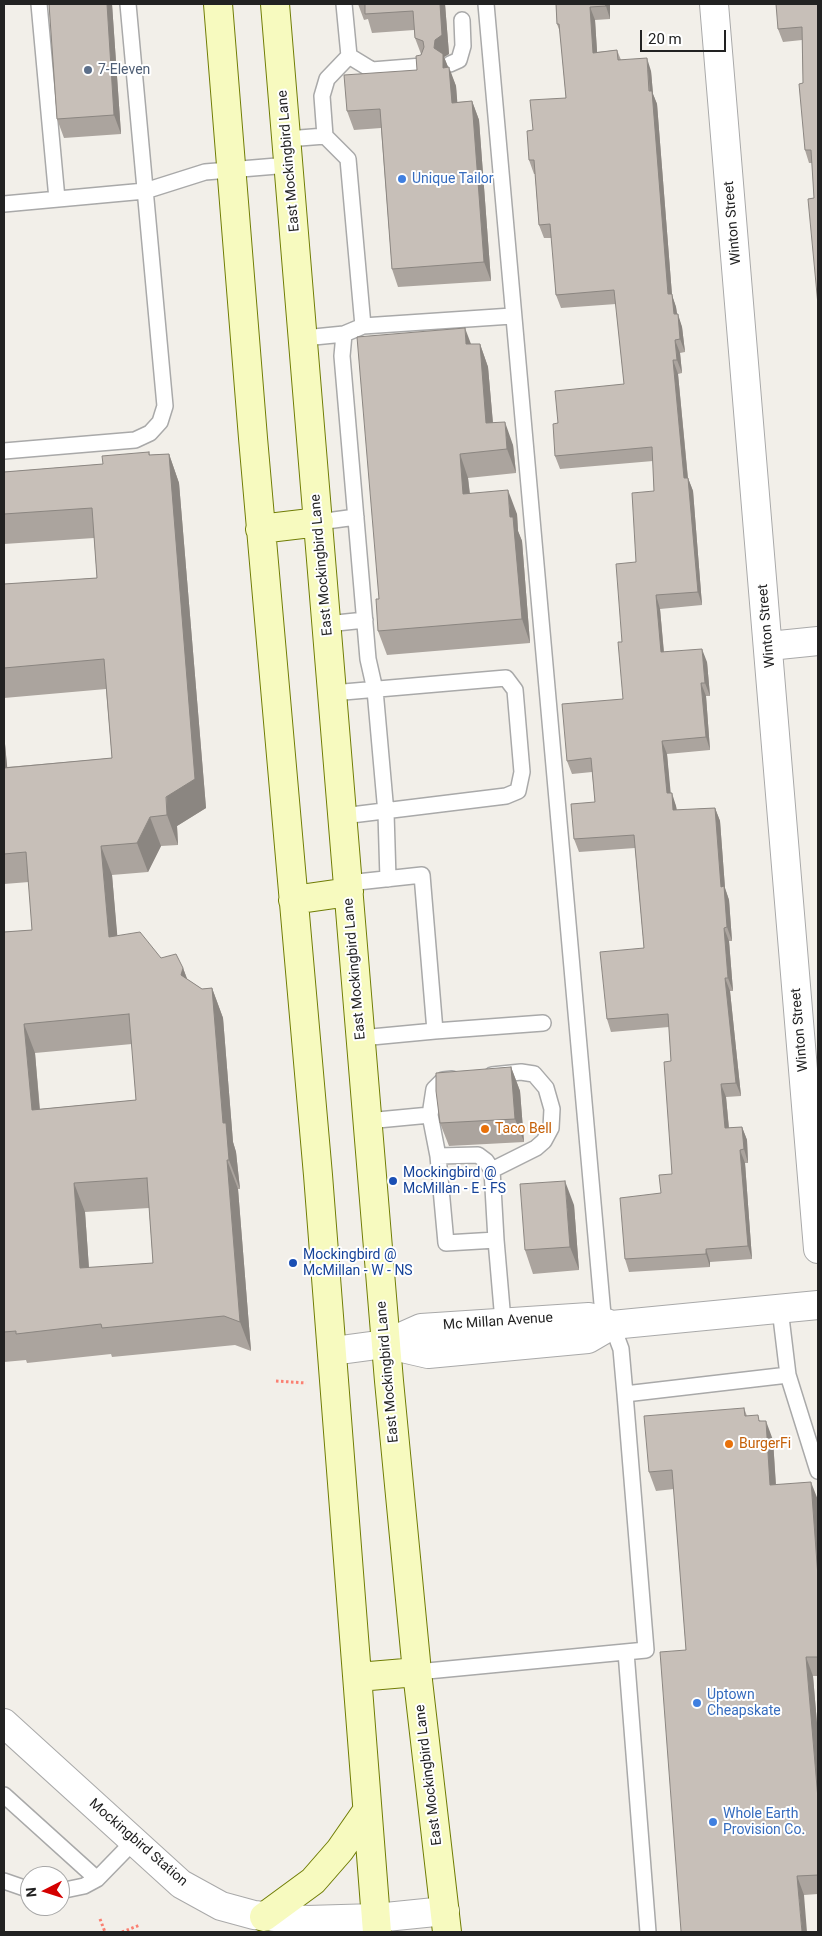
<!DOCTYPE html>
<style>
body{margin:0}
#map{position:relative;width:822px;height:1936px;overflow:hidden;background:#f2efe9;font-family:Roboto,sans-serif}
canvas{display:block}
.frame{position:absolute;inset:0;border:5px solid #222;pointer-events:none}
.north{position:absolute;left:20px;top:1866px;width:50px;height:50px;box-sizing:border-box;background:#fff;border:1px solid #a7a7a7;border-radius:50%;rotate:265deg;font-size:14px;font-weight:700;line-height:20px;text-align:center;color:#222}
.north::after{content:'';display:block;margin:auto;width:18px;height:22px;background:#d40000;clip-path:polygon(50% 0,100% 100%,50% 72%,0 100%)}
.scale{position:absolute;left:640px;top:30px;width:86px;height:22px;box-sizing:border-box;border:2px solid #222;border-top:0;padding-left:6px;font-size:15px;line-height:18px;white-space:nowrap;color:#222;-webkit-text-stroke:4px #fff;paint-order:stroke}
</style>
<div id="map">
<canvas width="822" height="1936"></canvas>
<div class="frame"></div>
<div class="north">N</div>
<div class="scale">20 m</div>
</div>
<script>
const ctx = document.querySelector('canvas').getContext('2d');
ctx.lineJoin = 'round';
const poly = rows => new Path2D(rows.map(r => 'M' + r).join(''));
function stroke(path, color, width, dash) { ctx.strokeStyle = color; ctx.lineWidth = width; ctx.lineCap = dash ? 'butt' : 'round'; ctx.setLineDash(dash || []); ctx.stroke(path); }
function fillPath(path, color) { ctx.fillStyle = color; ctx.fill(path, 'evenodd'); }
function label(font, color, halo, rows, align = 'center') {
  ctx.font = font + ' Roboto,sans-serif'; ctx.lineWidth = 4; ctx.setLineDash([]); ctx.textBaseline = 'middle'; ctx.strokeStyle = halo; ctx.fillStyle = color; for (const [text, x, y, turn = 0] of rows) {
    ctx.save(); ctx.translate(x, y); ctx.rotate((+turn || 0) * Math.PI / 180); ctx.textAlign = isNaN(turn) ? turn : align; if (halo) ctx.strokeText(text, 0, 0); ctx.fillText(text, 0, 0); ctx.restore();
  }
}
const service = poly([
 [39,4,57,199],
 [344,4,349,56,327,79,322,96,325,136,348,159,363,326,344,334,342,356,368,659,375,690,386,813,388,879],
 [486,4,604,1326],
 [349,56,372,70,422,66],
 [450,64,459,60,463,46,462,20],
 [287,139,325,136],
 [4,204,145,191,205,172,289,165],
 [363,326,512,316],
 [304,338,344,334],
 [4,451,135,440,150,433,160,422,165,406,128,4],
 [319,522,356,517],
 [327,624,365,620],
 [332,693,506,678,515,690,522,772,518,791,506,796,343,816],
 [348,883,422,875,435,1031,361,1038],
 [435,1031,543,1023],
 [430,1115,434,1089,443,1080,452,1079],
 [367,1121,430,1115,438,1156,446,1243,496,1240,503,1321],
 [438,1156,478,1155,486,1161,492,1170,496,1240],
 [492,1170,536,1148,544,1141,551,1128,552,1109,546,1088,534,1074,521,1072,492,1075],
 [780,1309,788,1375],
 [612,1325,621,1349,625,1394],
 [626,1652,648,1932],
 [417,1672,646,1650,625,1394,788,1375,818,1471],
 [4,1795,97,1879],
 [4,1881,30,1890],
 [60,1891,84,1886,97,1879,134,1841]
]);
const minor = poly([
 [714,4,818,1249],
 [769,646,818,641]
]);
const tertiary = poly([
 [385,1344,428,1354,588,1339,612,1325],
 [333,1351,385,1344,421,1328,589,1317,612,1325,818,1305],
 [4,1723,181,1884,221,1906,254,1915,307,1920,376,1918,445,1911]
]);
const secondary = poly([
 [218,4,253,438,318,1175,377,1932],
 [275,4,389,1381,417,1672,447,1932],
 [260,529,319,522],
 [293,900,349,892],
 [358,1677,417,1672],
 [264,1917,313,1881,340,1850,367,1811]
]);
stroke(service, '#a9a9a9', 18);
stroke(minor, '#a9a9a9', 30);
stroke(tertiary, '#a9a9a9', 30);
stroke(secondary, '#707d05', 30);
stroke(poly([
 [276,1381,306,1383],
 [100,1919,105,1932],
 [122,1932,140,1925]
]), '#fa8072', 3, [2.5, 2.5]);
stroke(service, '#fff', 15);
stroke(minor, '#fff', 28);
stroke(tertiary, '#fff', 28);
stroke(secondary, '#f7fabf', 28);
fillPath(poly([
 [49,4,112,4,121,134,64,138,57,119],
 [358,4,445,4,449,54,444,57,456,86,457,102,472,101,479,120,491,281,398,287,392,269,381,128,354,130,347,111,417,70,421,54,415,38,414,30,372,33,368,19,364,20],
 [556,4,613,4,610,4,610,19,595,20,597,52,617,50,621,60,651,71,653,94,657,104,672,295,676,307,677,314,682,327,685,352,680,353,682,373,678,374,688,478,693,491,702,605,660,609,664,652,707,662,710,696,706,696,710,750,667,754,670,793,676,806,677,810,715,808,720,821,725,888,729,900,732,941,729,941,733,991,730,991,741,1096,726,1097,729,1128,742,1127,747,1140,748,1163,745,1163,752,1259,710,1262,710,1267,629,1272,625,1259,672,1174,671,1061,669,1027,611,1032,607,1019,644,948,635,848,579,852,574,839,595,802,592,772,572,774,567,761,623,699,622,642,636,562,654,491,653,461,560,469,555,456,558,423,624,384,616,304,561,308,556,295,552,238,544,238,539,225,535,174,534,174,529,160,533,130,566,98,560,32,557,24],
 [818,4,814,198,812,163,809,163,805,150,802,40,783,42,778,29],
 [471,344,480,344,488,367,493,423,513,445,516,473,468,478,470,493,517,514,518,531,522,541,530,643,387,655,378,631,379,599],
 [149,452,150,455,169,454,179,483,206,808,177,826,178,845,161,846,148,872,112,875,117,936,161,958,183,968,187,979,202,989,212,988,223,1018,233,1142,236,1152,240,1189,238,1189,251,1351,235,1345,112,1357,111,1354,27,1363,26,1360,4,1362,4,932,32,930,29,882,4,884,4,733,7,767,112,758,106,689,4,698,4,584,97,578,94,538,4,544,4,472,103,464],
 [132,1044,136,1100,40,1109,35,1053],
 [149,1208,153,1263,89,1268,85,1212],
 [511,1067,520,1091,524,1142,449,1146,440,1123],
 [574,1205,579,1270,533,1274,525,1250],
 [744,1408,747,1416,761,1421,773,1440,776,1485,818,1500,818,1676,813,1676,818,1735,818,1894,804,1895,681,1931,686,1650,674,1489,656,1491,649,1472]
]), '#aba49e');
fillPath(poly([
 [107,4,112,4,121,134,114,115],
 [440,4,445,4,449,54,444,57,450,72,449,67,456,86,459,122,452,103,443,68,434,48],
 [605,4,610,4,610,19,606,6],
 [590,7,595,20,598,66,593,53],
 [647,58,651,71,653,94,657,104,672,295,676,307,679,327,668,294],
 [472,101,479,120,491,281,484,262],
 [678,314,682,327,685,352,680,339],
 [465,328,474,352,466,344],
 [675,340,680,353,682,373,677,360],
 [480,344,488,367,495,447,486,423],
 [673,360,678,374,689,491,684,478],
 [505,422,513,445,516,473,507,449],
 [169,454,179,483,206,808,177,826,178,845,167,815],
 [460,454,468,478,472,517,463,494],
 [688,478,693,491,702,605,698,592],
 [508,490,517,514,518,531,522,541,530,643,522,619,510,517],
 [656,595,660,609,665,666,661,652],
 [702,649,707,662,710,696,705,683],
 [701,683,706,696,710,750,706,737],
 [4,733,10,797,4,781],
 [662,741,667,754,672,806,667,793],
 [672,793,676,806,678,824,673,810],
 [715,808,720,821,725,888,729,900,732,941,727,927,721,887],
 [150,817,161,846,148,872,137,843],
 [101,846,112,875,120,966,109,937],
 [724,928,729,941,733,991,728,978],
 [183,968,194,997,181,975],
 [725,978,730,991,741,1096,736,1083],
 [212,988,223,1018,233,1142,236,1152,240,1189,229,1160,223,1123],
 [24,1024,35,1053,42,1139,32,1110],
 [511,1067,520,1091,524,1142,515,1119],
 [721,1084,726,1097,730,1141,725,1128],
 [742,1127,747,1140,748,1163,744,1149],
 [740,1150,745,1163,752,1259,748,1246],
 [227,1160,238,1189,251,1351,240,1322],
 [565,1181,574,1205,579,1270,570,1247],
 [74,1183,85,1212,91,1298,80,1268],
 [706,1249,710,1262,710,1267,706,1254],
 [766,1421,773,1440,777,1504,770,1485],
 [811,1482,818,1500,818,1577],
 [806,1657,813,1676,818,1735,818,1799],
 [797,1876,804,1895,807,1932,802,1932]
]), '#8b8681');
const building = poly([
 [49,4,107,4,114,115,57,119,49,4],
 [365,4,440,4,442,35,435,40,434,48,443,54,443,68,449,67,452,103,472,101,484,262,392,269,380,109,347,111,344,75,417,70,416,56,421,55,424,47,423,41,415,38,413,11,365,14,365,4],
 [556,4,605,4,606,6,590,7,593,53,617,50,618,60,647,58,649,91,652,91,668,294,672,294,674,314,678,314,680,339,675,340,677,360,673,360,684,478,688,478,698,592,656,595,661,652,702,649,705,683,701,683,706,737,662,741,667,793,672,793,673,810,715,808,721,887,724,886,727,927,724,928,728,978,725,978,736,1083,721,1084,725,1128,742,1127,744,1149,740,1150,748,1246,706,1249,706,1254,625,1259,620,1198,661,1193,659,1175,672,1174,664,1062,671,1061,668,1014,607,1019,600,952,644,948,634,835,574,839,571,804,595,802,591,758,567,761,562,704,623,699,618,642,622,642,616,564,636,562,632,493,654,491,652,447,555,456,553,424,558,423,555,391,624,384,614,290,556,295,550,224,539,225,534,160,529,160,527,131,533,130,530,100,566,98,559,24,557,24,556,4],
 [776,4,818,4,818,305,808,199,814,198,811,150,805,150,799,84,803,83,802,27,778,29,776,4],
 [465,328,466,344,480,344,486,423,505,422,507,449,460,454,463,494,508,490,510,517,513,517,522,619,378,631,376,599,379,599,357,337,465,328],
 [149,452,149,455,169,454,195,779,166,797,167,815,150,817,137,843,101,846,109,937,140,932,161,958,176,954,183,968,181,975,202,989,212,988,223,1123,226,1123,229,1160,227,1160,240,1322,224,1316,102,1328,101,1324,16,1334,16,1331,4,1332,4,932,32,930,26,852,4,854,4,768,112,758,104,659,4,668,4,584,97,578,92,508,4,514,4,472,103,464,102,456,149,452],
 [129,1014,136,1100,32,1110,24,1024,129,1014],
 [147,1178,153,1263,80,1268,74,1183,147,1178],
 [511,1067,515,1119,440,1123,436,1091,436,1073,511,1067],
 [565,1181,570,1247,525,1250,520,1184,565,1181],
 [744,1408,745,1416,758,1415,759,1421,766,1421,770,1485,811,1482,818,1577,818,1657,806,1657,818,1799,818,1875,797,1876,802,1932,680,1932,681,1931,660,1652,686,1650,672,1470,649,1472,644,1416,744,1408]
]);
fillPath(building, '#c7bfb8');
stroke(building, '#8b8681', 1);
for (const [x, y, r, color] of [
 [88,70,5,"#5c6f8a"],
 [402,179,5,"#3f7fe0"],
 [485,1129,5,"#e8710a"],
 [393,1181,5,"#1a4fb4"],
 [293,1263,5,"#1a4fb4"],
 [729,1444,5,"#e8710a"],
 [697,1703,5,"#3f7fe0"],
 [713,1822,5,"#3f7fe0"]
]) { const dot = new Path2D(); dot.arc(x, y, r, 0, 2 * Math.PI); ctx.fillStyle = color; ctx.fill(dot); stroke(dot, '#fff', 2); }
label('14px', '#4e5e75', '#fff', [
 ["7-Eleven",98,70]
], 'left');
label('14px', '#222', '#fff', [
 ["East Mockingbird Lane",289,161,-95],
 ["Winton Street",733,223,-95],
 ["East Mockingbird Lane",322,565,-95],
 ["Winton Street",767,626,-95],
 ["East Mockingbird Lane",355,969,-95],
 ["Winton Street",800,1030,-95],
 ["Mc Millan Avenue",498,1322,-4],
 ["East Mockingbird Lane",388,1372,-95],
 ["East Mockingbird Lane",429,1775,-97],
 ["Mockingbird Station",138,1843,41]
]);
label('14px', '#366cbe', '#fff', [
 ["Unique Tailor",412,179],
 ["Uptown",707,1695],
 ["Cheapskate",707,1711],
 ["Whole Earth",723,1814],
 ["Provision Co.",723,1830]
], 'left');
label('14px', '#c56008', '#fff', [
 ["Taco Bell",495,1129],
 ["BurgerFi",739,1444]
], 'left');
label('14px', '#164399', '#fff', [
 ["Mockingbird @",403,1173],
 ["McMillan - E - FS",403,1189],
 ["Mockingbird @",303,1255],
 ["McMillan - W - NS",303,1271]
], 'left');
</script>
